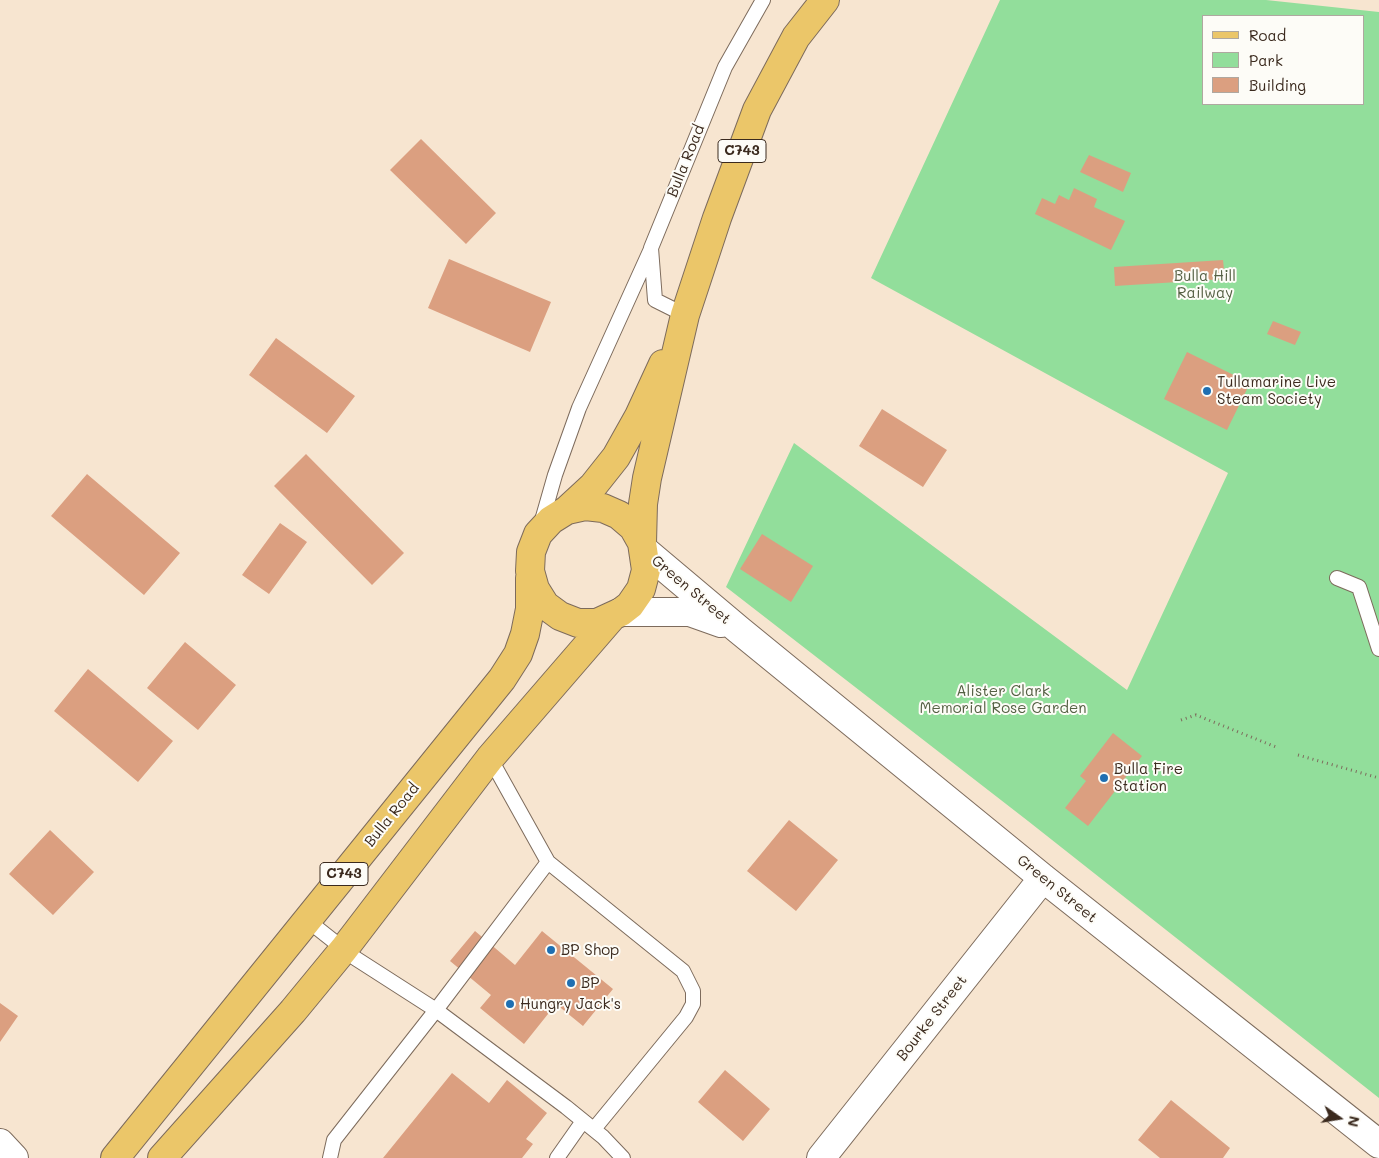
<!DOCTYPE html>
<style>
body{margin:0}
#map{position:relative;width:1379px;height:1158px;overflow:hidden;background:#f7e5d0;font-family:Mali,sans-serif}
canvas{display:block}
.legend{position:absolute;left:1202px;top:15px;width:162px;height:90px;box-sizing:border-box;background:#fdfcf7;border:1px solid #afa8a0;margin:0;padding:6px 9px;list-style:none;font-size:15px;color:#3b2a1e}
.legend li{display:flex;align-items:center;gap:10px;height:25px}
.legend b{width:25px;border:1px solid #afa8a0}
.north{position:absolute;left:1314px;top:1093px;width:50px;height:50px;-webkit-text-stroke:4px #fdfcf7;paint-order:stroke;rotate:103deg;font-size:14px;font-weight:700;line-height:20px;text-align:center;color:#3b2a1e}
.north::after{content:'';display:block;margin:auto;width:18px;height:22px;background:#3b2a1e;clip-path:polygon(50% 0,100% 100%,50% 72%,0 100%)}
</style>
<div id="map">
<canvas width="1379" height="1158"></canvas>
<ul class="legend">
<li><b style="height:6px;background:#ebc669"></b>Road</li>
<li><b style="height:14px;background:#92de9b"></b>Park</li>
<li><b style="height:14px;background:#db9f80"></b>Building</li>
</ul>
<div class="north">N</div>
</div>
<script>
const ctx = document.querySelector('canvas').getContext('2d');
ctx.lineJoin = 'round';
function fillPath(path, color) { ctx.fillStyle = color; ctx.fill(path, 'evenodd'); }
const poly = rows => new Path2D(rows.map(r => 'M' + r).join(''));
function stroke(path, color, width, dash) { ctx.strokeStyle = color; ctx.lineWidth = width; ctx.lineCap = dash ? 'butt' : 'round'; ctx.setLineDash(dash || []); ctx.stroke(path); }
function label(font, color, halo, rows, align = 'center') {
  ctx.font = font + ' Mali,sans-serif'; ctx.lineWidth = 4; ctx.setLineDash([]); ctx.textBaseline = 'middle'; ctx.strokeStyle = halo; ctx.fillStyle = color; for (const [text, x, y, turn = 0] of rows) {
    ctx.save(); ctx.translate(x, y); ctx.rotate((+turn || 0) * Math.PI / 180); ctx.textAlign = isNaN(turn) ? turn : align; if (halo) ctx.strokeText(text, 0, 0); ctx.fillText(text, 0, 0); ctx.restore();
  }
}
fillPath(poly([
 [1000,0,1266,0,1379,12,1379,1098,1028,821,726,587,794,443,1127,690,1228,473,871,278],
 [1203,16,1363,16,1363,104,1203,104]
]), '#92de9b');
fillPath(poly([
 [421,139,496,213,466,244,390,170],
 [1089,155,1131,173,1123,192,1080,172],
 [1074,188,1097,199,1094,207,1125,221,1111,250,1035,214,1042,198,1055,204,1059,195,1069,200],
 [449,259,551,302,530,352,428,308],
 [1223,260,1225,279,1115,286,1114,267],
 [1273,321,1301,332,1295,345,1267,334],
 [276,338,355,396,327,433,249,375],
 [1187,352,1250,383,1227,430,1164,399],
 [882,409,947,450,923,487,859,446],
 [306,454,404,553,372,585,274,486],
 [87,474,180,553,144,595,51,516],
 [280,523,307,542,269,594,242,575],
 [762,534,813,566,791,602,740,569],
 [185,642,236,685,198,730,147,688],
 [88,669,173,741,138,782,54,711],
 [1113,733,1142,756,1088,826,1065,808,1086,781,1080,776],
 [789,820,838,860,796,911,747,871],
 [50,830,94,872,53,915,9,874],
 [475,931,515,965,542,931,613,989,583,1026,556,1004,524,1044,480,1008,491,995,450,961],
 [0,1003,18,1016,0,1042],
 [725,1070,770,1109,743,1141,698,1102],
 [452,1073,489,1103,507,1080,547,1113,526,1139,533,1144,522,1158,383,1158],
 [1171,1100,1230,1148,1223,1158,1160,1158,1138,1140]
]), '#db9f80');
const service = poly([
 [685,315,655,300,651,248,725,67,763,0],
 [541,524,555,475,579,408,651,249],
 [1337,578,1359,587,1379,649],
 [548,862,683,971,693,991,693,1004,686,1017,594,1129],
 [307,920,355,958,436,1010,566,1107,603,1137,623,1158],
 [330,1158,334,1140,436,1010,548,862,490,758],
 [557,1158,583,1121]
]);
const minor = poly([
 [644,550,739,630,1043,878,1379,1144],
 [621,612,690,612,721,623],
 [0,1143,14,1158],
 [821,1158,1043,878]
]);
const primary = poly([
 [567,510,593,486,616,457,639,416,663,364],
 [642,543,633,527,619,515,603,508,585,506,567,510,551,520,538,534,531,552,530,571,535,589,545,605,560,616,578,623,597,623,621,612,630,605,641,589,646,570,642,543,643,504,647,478,685,315,717,218,757,110,796,37,825,0],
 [115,1158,502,679,518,654,525,634,530,609,530,578],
 [162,1158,293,1011,344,949,490,758,611,618]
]);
stroke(service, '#7d6b5c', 16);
stroke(minor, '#7d6b5c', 30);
stroke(primary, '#7d6b5c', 30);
stroke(poly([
 [1181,720,1196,715,1276,747],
 [1298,755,1379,778]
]), '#7d6b5c', 3, [1, 4]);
stroke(service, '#fff', 14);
stroke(minor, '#fff', 28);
stroke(primary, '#ebc669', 28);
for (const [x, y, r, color] of [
 [1207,391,5,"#1f6fb2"],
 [1104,778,5,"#1f6fb2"],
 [551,950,5,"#1f6fb2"],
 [571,983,5,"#1f6fb2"],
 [510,1004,5,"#1f6fb2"]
]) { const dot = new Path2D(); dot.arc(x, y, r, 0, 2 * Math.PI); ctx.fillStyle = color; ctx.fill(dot); stroke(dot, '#fdfcf7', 2); }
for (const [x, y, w] of [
 [742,151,48],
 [344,874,48]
]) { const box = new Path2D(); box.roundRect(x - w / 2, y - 11.5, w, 23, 4); ctx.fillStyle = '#fdfcf7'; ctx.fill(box); stroke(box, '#3b2a1e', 1); }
label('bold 14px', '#3b2a1e', null, [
 ["C743",742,151],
 ["C743",344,874]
]);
label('15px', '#3b2a1e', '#fdfcf7', [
 ["Bulla Road",686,161,-68],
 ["Green Street",691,590,40],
 ["Bulla Road",392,815,-51],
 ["Green Street",1057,889,39],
 ["Bourke Street",932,1018,-52]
]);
label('15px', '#556044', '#fdfcf7', [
 ["Bulla Hill",1205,276],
 ["Railway",1205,293],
 ["Alister Clark",1003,691],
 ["Memorial Rose Garden",1003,708]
]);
label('15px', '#3b2a1e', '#fdfcf7', [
 ["Tullamarine Live",1217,382],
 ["Steam Society",1217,399],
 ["Bulla Fire",1114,769],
 ["Station",1114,786],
 ["BP Shop",561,950],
 ["BP",581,983],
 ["Hungry Jack's",520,1004]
], 'left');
</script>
